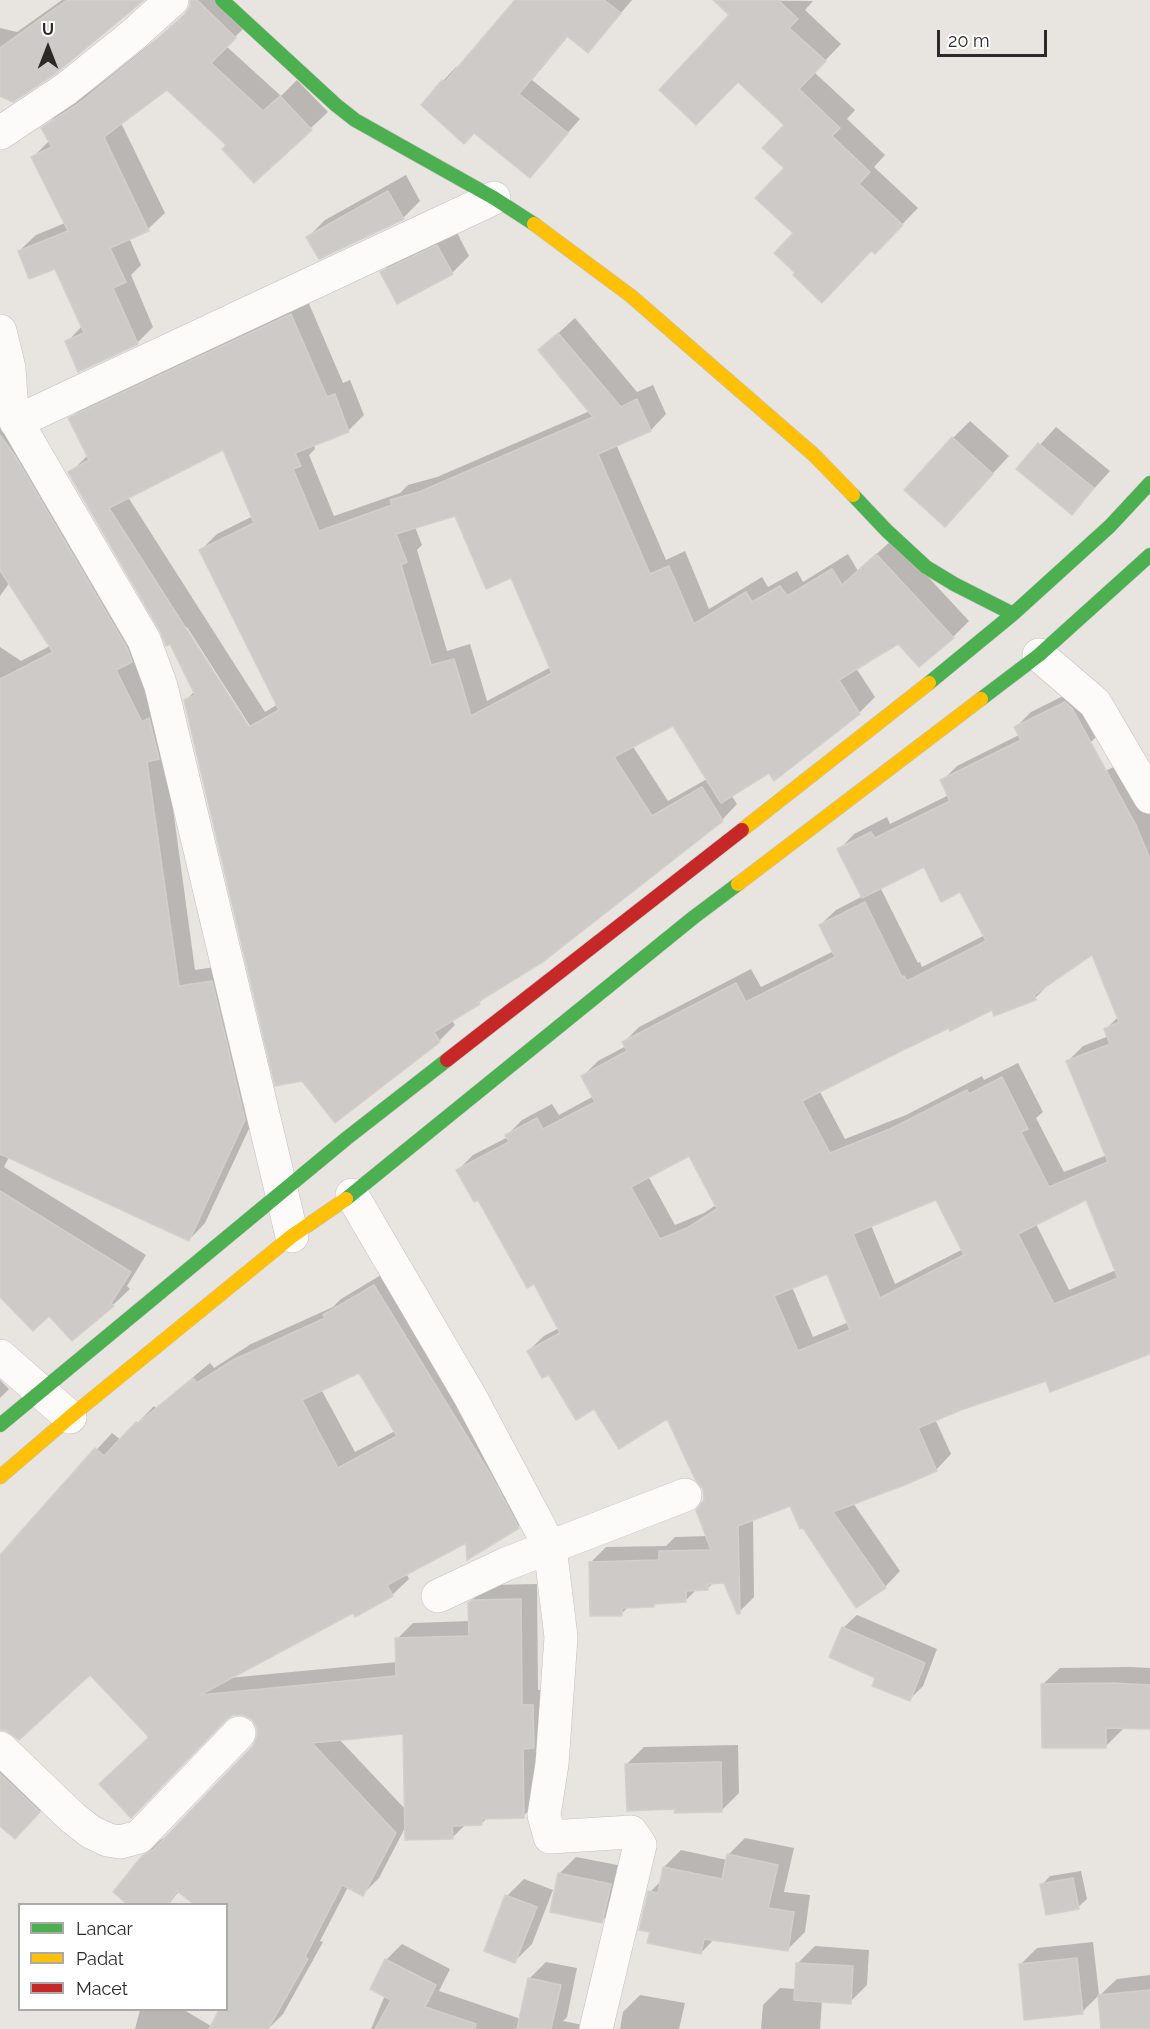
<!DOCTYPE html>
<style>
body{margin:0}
#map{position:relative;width:1150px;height:2029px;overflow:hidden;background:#e8e4e0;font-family:Raleway,sans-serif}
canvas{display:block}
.legend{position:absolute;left:18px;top:1903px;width:210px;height:108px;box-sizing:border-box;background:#fff;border:2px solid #aaa;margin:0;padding:8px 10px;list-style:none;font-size:18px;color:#2a2a2a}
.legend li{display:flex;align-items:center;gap:12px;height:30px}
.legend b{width:30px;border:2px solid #aaa}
.north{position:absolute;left:18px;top:18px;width:60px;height:60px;-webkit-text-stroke:4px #fff;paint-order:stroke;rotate:0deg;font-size:16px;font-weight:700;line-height:24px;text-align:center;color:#2a2a2a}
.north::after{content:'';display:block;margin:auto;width:21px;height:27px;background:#2a2a2a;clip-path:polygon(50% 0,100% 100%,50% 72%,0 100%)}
.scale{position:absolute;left:937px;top:30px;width:110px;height:27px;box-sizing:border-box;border:3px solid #2a2a2a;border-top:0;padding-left:8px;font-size:18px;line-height:21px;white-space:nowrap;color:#2a2a2a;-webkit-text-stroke:4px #fff;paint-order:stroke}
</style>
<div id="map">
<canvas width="1150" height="2029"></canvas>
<ul class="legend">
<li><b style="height:8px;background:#4caf50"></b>Lancar</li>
<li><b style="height:8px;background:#ffc107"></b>Padat</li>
<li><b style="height:8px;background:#c62828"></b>Macet</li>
</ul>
<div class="north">U</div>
<div class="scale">20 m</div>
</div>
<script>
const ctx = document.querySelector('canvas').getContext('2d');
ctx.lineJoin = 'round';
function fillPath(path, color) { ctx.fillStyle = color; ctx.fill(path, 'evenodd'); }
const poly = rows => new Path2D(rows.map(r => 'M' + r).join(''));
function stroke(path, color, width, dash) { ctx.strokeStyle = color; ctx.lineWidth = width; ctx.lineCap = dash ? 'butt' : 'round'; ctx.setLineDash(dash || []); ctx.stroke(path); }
fillPath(poly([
 [62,0,142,0,0,94,0,28,17,32],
 [193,0,230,0,251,21,226,46,281,96,297,80,328,112,254,181,228,145,167,88,121,123,165,213,148,229,129,238,141,265,131,275,153,327,137,343,67,342,82,326,56,267,19,251,36,235,65,223,33,157,50,140,43,128,60,112,96,87,164,33,187,12],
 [514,0,632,0,588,51,569,35,532,80,580,119,530,176,443,81,456,67,459,69,516,2],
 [715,0,813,1,805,10,841,44,814,72,855,110,847,119,885,155,874,167,918,208,891,236,871,249,797,273,795,233,786,168,786,125,731,15],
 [406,175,420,201,403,218,308,237,325,220],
 [455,229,469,256,452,273,381,273,398,256],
 [307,299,343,383,350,380,364,415,348,431,314,444,315,449,309,455,334,516,400,493,408,485,437,477,590,411,540,350,575,318,637,392,653,385,666,414,651,430,616,444,666,560,685,551,709,609,762,577,768,587,797,571,803,582,848,554,858,571,893,539,969,621,953,637,919,665,899,642,856,668,875,697,859,713,731,795,737,804,722,820,488,994,479,1003,452,1020,455,1025,439,1041,185,701,195,691,170,642,70,473,88,455,70,419,86,403],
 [223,448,253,516,217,534,201,550,278,704,265,712,128,497],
 [456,515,512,576,551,667,487,701,470,644,447,651,417,550,422,545,415,527],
 [187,627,254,732,252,734,185,628],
 [674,724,707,779,668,801,632,745],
 [0,409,22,426,159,706,195,970,228,965,261,1103,205,1223,189,1240,9,1157,4,1167,146,1255,127,1286,130,1289,113,1305,49,1313,0,1295,0,647,21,661,50,646,10,582,0,596],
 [970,421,1009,456,945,525,953,438],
 [1056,427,1110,471,1072,513,1018,469],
 [1081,687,1105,728,1090,743,1076,785,1124,762,1150,809,1150,1352,1047,1379,935,1419,951,1454,936,1470,853,1503,900,1571,885,1587,791,1505,753,1519,754,1597,739,1612,725,1582,714,1582,707,1589,697,1589,685,1601,657,1602,653,1606,629,1606,621,1614,591,1562,606,1547,666,1546,675,1537,707,1536,704,1488,668,1417,595,1407,549,1372,528,1351,544,1336,559,1328,535,1282,479,1198,458,1170,473,1155,508,1137,507,1135,522,1120,552,1104,559,1115,594,1096,583,1076,598,1061,626,1046,624,1042,639,1027,751,969,761,987,834,951,820,925,836,910,863,896,839,850,854,834,887,817,890,824,949,795,942,781,957,766,1019,735,1016,727,1031,712],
 [924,865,961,890,985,935,922,967,920,962,918,963,880,887],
 [1093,952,1118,1017,1106,1029,1109,1036,1083,1046,1068,1061,1107,1155,1064,1172,1036,1118,1043,1112,1018,1063,984,1080,982,1076,906,1115,845,1139,819,1090,950,1026,992,1008,1035,998,1050,983],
 [689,1154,716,1205,704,1213,675,1225,648,1176],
 [937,1198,963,1249,895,1284,871,1225],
 [1087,1198,1116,1270,1069,1290,1036,1224],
 [828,1273,849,1322,813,1337,792,1287],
 [391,1269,534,1511,518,1527,468,1540,406,1573,409,1579,392,1595,353,1611,228,1678,397,1662,397,1639,413,1623,470,1621,469,1603,486,1587,490,1585,537,1584,538,1690,549,1690,540,1800,523,1816,488,1817,481,1824,466,1824,452,1838,406,1826,379,1878,363,1894,348,1887,320,1941,323,1942,283,2014,268,2029,263,2029,220,2011,226,2010,226,1904,179,1891,169,1904,131,1904,143,1857,160,1840,169,1835,254,1747,259,1737,258,1727,253,1718,243,1713,233,1714,149,1738,149,1735,90,1673,4,1728,0,1728,0,1555,112,1433,121,1440,154,1406,156,1408,210,1363,214,1368,251,1344,333,1307,341,1299],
 [359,1371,395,1431,355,1452,321,1389],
 [404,1732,406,1810,339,1739],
 [0,1380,9,1389,0,1398],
 [857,1615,937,1649,923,1686,910,1699,877,1677,843,1628],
 [1130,1667,1150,1668,1150,1728,1123,1727,1123,1729,1106,1746,1042,1685,1060,1668],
 [0,1740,55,1795,31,1821,0,1824],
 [738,1745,739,1793,722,1810,677,1808,627,1764,644,1747],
 [745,1838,794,1848,784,1892,810,1895,805,1932,788,1949,714,1939,701,1953,651,1931,650,1892,662,1880,664,1867,681,1850,727,1860,728,1855],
 [576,1857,628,1867,619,1904,602,1921,559,1874],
 [1081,1871,1087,1899,1078,1907,1042,1885,1050,1876],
 [524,1879,553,1890,532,1944,515,1961,507,1896],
 [1093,1942,1099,1995,1082,2012,1020,1965,1037,1948],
 [402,1944,450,1969,439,1991,521,2019,529,1979,546,1962,577,1968,567,2017,563,2021,593,2027,592,2029,371,2029,385,1995,386,1960],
 [815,1946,869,1950,867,1985,850,2002,822,2000,820,2029,761,2029,763,2005,780,1988,796,1989,798,1963],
 [1150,1975,1150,2029,1103,2029,1099,1996,1117,1979],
 [640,1995,685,2003,679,2029,620,2029,623,2012],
 [140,2010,184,2010,216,2029,135,2029]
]), '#0003');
const building = poly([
 [67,0,144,0,55,74,13,102,0,96,0,48,67,0],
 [190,0,197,0,236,38,211,63,263,111,280,96,312,130,254,183,222,149,226,145,167,90,104,137,149,231,110,248,126,282,113,288,138,344,78,372,65,341,84,333,55,269,29,279,18,251,68,231,31,157,52,147,41,128,78,104,146,49,185,14,190,6,190,0],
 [515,0,604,0,621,13,588,53,567,36,519,94,568,133,530,178,474,133,464,144,421,105,442,80,445,82,515,0],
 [713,0,778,0,798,19,789,28,826,61,799,89,840,128,832,136,870,172,859,184,903,225,875,254,871,251,822,303,793,275,795,273,774,253,793,233,755,198,784,168,762,148,784,125,738,82,696,125,659,90,729,15,713,0],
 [388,191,404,219,319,259,306,237,388,191],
 [437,245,453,274,397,304,380,272,437,245],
 [291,314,327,397,335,394,349,432,295,453,301,466,293,469,319,531,392,505,390,500,419,492,593,417,538,350,558,333,621,407,637,399,651,431,598,454,650,574,669,566,694,624,746,592,752,602,780,586,787,596,832,569,842,585,876,554,954,638,919,667,898,644,839,680,860,714,774,781,769,773,721,803,673,726,614,757,652,816,702,787,723,821,544,961,478,1002,480,1004,434,1032,440,1042,335,1123,302,1081,275,1086,184,700,195,695,170,644,166,646,160,631,68,472,89,460,68,418,291,314],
 [223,450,254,523,199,550,279,710,249,727,109,508,223,450],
 [455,516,486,589,511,578,552,673,471,716,454,659,431,665,401,565,407,562,396,534,455,516],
 [0,435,15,456,127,648,132,662,116,670,142,722,149,718,159,759,147,762,179,986,212,981,245,1120,189,1241,0,1154,0,679,53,652,0,570,0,435],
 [952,437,993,474,945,527,904,490,952,437],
 [1038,443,1094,488,1072,515,1016,469,1038,443],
 [1065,702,1072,708,1136,825,1150,859,1150,1354,1050,1392,1046,1381,961,1410,918,1428,937,1471,907,1484,833,1512,886,1588,856,1608,803,1528,800,1529,790,1506,738,1526,740,1614,737,1614,724,1583,708,1584,708,1590,686,1591,686,1602,654,1604,654,1607,622,1608,622,1616,590,1616,589,1562,659,1560,659,1551,711,1550,696,1510,704,1500,703,1489,695,1479,667,1419,619,1449,594,1409,576,1420,549,1375,542,1378,527,1351,560,1333,534,1284,527,1288,478,1200,474,1202,456,1170,509,1142,505,1135,537,1118,543,1129,595,1102,581,1076,627,1051,622,1042,736,983,746,1002,835,957,819,925,865,902,902,977,904,976,907,981,986,941,960,892,941,902,924,867,862,898,837,849,871,832,875,838,950,801,940,780,1021,740,1014,727,1065,702],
 [1092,955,1119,1022,1104,1029,1110,1044,1066,1061,1108,1162,1049,1187,1021,1132,1028,1129,1002,1077,969,1094,967,1090,890,1129,830,1153,802,1101,903,1050,949,1028,950,1031,992,1010,994,1016,1036,1000,1034,995,1092,955],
 [689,1156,717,1209,687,1228,660,1239,631,1187,689,1156],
 [936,1200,964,1255,880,1298,853,1234,936,1200],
 [1086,1200,1118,1278,1054,1304,1018,1234,1086,1200],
 [827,1274,850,1330,798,1351,774,1296,827,1274],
 [0,1191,131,1272,111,1303,114,1306,72,1341,49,1316,33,1331,0,1297,0,1191],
 [374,1285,492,1477,519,1528,467,1560,466,1543,387,1585,393,1596,355,1617,353,1613,200,1695,396,1676,395,1638,469,1636,468,1603,473,1600,521,1599,522,1705,533,1705,534,1748,523,1749,524,1818,482,1819,482,1825,452,1826,453,1839,405,1840,403,1734,312,1743,396,1833,363,1896,342,1885,305,1957,308,1959,268,2029,209,2029,219,2010,226,2010,226,1905,195,1905,177,1891,167,1905,128,1905,113,1892,142,1856,153,1850,253,1746,257,1737,257,1727,252,1719,243,1715,233,1715,226,1720,131,1818,99,1784,148,1738,147,1735,90,1675,19,1740,5,1730,0,1730,0,1555,95,1448,104,1456,136,1422,138,1423,193,1378,197,1383,233,1360,325,1318,323,1315,374,1285],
 [359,1373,397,1436,338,1468,302,1400,359,1373],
 [842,1627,925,1663,910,1701,872,1686,875,1678,829,1657,842,1627],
 [1112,1683,1150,1685,1150,1729,1106,1728,1106,1748,1042,1748,1041,1684,1112,1683],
 [721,1762,722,1812,674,1813,675,1809,627,1811,625,1764,721,1762],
 [0,1774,40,1812,15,1839,0,1826,0,1774],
 [727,1854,778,1865,768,1908,794,1912,788,1951,704,1939,701,1954,647,1943,650,1932,639,1930,648,1891,658,1893,663,1867,722,1879,727,1854],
 [558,1873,611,1884,602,1923,550,1912,558,1873],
 [1073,1878,1079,1909,1046,1915,1040,1884,1073,1878],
 [505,1895,537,1907,515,1963,484,1951,505,1895],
 [1077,1958,1083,2014,1024,2020,1019,1964,1077,1958],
 [385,1959,436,1985,425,2007,476,2024,475,2029,375,2029,391,2000,370,1989,385,1959],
 [796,1963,853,1966,851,2004,794,2000,796,1963],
 [528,1978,561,1985,551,2029,517,2029,528,1978],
 [1150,1990,1150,2029,1101,2029,1098,1995,1150,1990]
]);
fillPath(building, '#cdcac7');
stroke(building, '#d3d0cc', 1.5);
const street = poly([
 [0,133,66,89,133,35,172,0],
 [0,331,9,368,12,414,144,640,161,686,292,1236],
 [16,422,494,198],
 [1039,655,1095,703,1150,797],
 [352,1195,471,1398,550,1547,561,1637,552,1764,544,1815,550,1837,631,1832,640,1845,596,2029],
 [0,1356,70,1417],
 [438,1596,506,1564,685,1495],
 [0,1748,73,1818,91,1832,108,1840,120,1842,139,1837,239,1733]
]);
const fast = poly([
 [222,0,336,105,355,120,494,198,534,224],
 [853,495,886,530,926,567,954,584,1013,614],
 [929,683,1013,614,1110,526,1150,483],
 [981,699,1039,655,1150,555],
 [346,1199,694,917,738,884],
 [0,1425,347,1138,447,1060]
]);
const slow = poly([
 [534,224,631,296,814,455,853,495],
 [742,830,929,683],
 [738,884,981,699],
 [0,1477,70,1417,292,1236,346,1199]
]);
const jam = poly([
 [447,1060,742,830]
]);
stroke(street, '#c2c0c1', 34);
stroke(fast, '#c2c0c1', 15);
stroke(slow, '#c2c0c1', 15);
stroke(jam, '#c2c0c1', 15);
stroke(street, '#fcfbfa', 33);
stroke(fast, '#4caf50', 14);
stroke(slow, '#ffc107', 14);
stroke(jam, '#c62828', 14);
</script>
